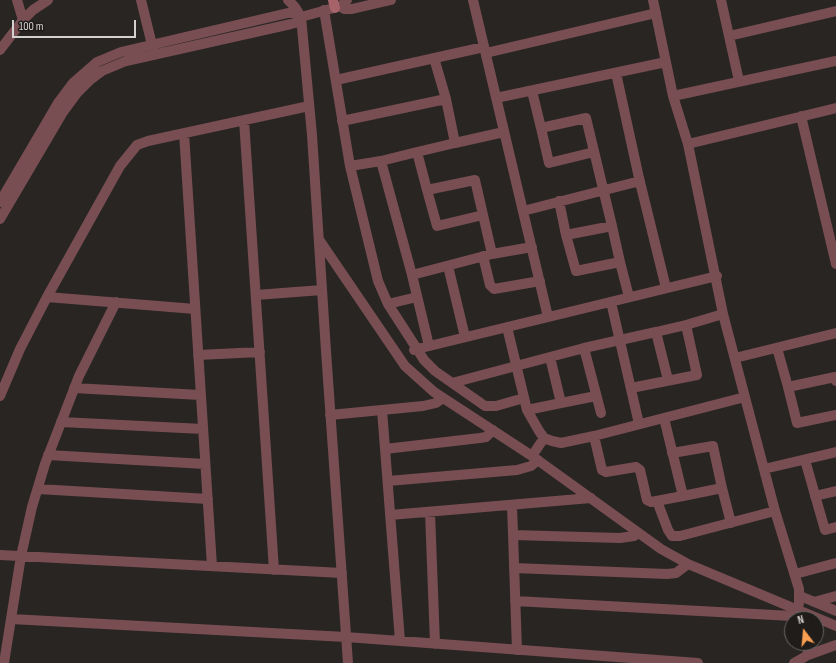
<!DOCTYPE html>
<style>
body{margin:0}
#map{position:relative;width:836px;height:663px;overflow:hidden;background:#292523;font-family:"Sofia Sans Condensed",sans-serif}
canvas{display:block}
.north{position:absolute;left:784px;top:611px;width:40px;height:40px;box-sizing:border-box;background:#1f1c1a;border:1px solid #676563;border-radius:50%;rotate:344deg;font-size:11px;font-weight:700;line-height:16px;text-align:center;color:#d4d2d1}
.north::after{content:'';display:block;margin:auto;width:14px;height:18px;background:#fb9e51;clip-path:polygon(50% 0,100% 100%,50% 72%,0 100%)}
.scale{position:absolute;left:12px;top:20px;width:124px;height:18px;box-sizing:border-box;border:2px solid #d4d2d1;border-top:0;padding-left:5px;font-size:12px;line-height:14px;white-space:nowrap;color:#d4d2d1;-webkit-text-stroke:3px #1f1c1a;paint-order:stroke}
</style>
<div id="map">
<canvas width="836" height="663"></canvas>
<div class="north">N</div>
<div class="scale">100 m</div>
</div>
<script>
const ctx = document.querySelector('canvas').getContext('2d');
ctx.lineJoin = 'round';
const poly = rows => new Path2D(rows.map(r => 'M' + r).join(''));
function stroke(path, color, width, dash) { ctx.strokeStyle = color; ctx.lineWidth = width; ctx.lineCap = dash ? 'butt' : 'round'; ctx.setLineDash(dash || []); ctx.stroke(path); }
stroke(poly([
 [17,0,23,20],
 [141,0,154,53],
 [288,0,295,7,301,17,312,135,326,351,348,663],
 [473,0,548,317],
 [721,0,739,81],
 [324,10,350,166,378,281,388,304,417,349,717,276],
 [729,36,836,11],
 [0,50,23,20,33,10,48,0],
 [486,53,656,13],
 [434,58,446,99,455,143,504,132],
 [616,73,639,178,666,288],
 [336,80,484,47],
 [532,91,541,128,586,118,612,226],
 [673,96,836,61],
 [496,98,666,62],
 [801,116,836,264],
 [244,120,274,570],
 [342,121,446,99],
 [541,128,549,163,594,152],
 [184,133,212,566],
 [688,144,836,108],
 [417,152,381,161,412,275,492,254,475,180,427,190,417,152,455,143],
 [350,166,381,161],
 [427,190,437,226,483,215],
 [559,201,566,235,576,271,620,262,612,226,566,235],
 [523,211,640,181],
 [320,241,405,366,434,392,532,456,661,549,688,564,836,626],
 [492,254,532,247],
 [483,256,490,285,494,289,540,281],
 [620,262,629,297],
 [448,266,465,337],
 [412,275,429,346],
 [256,295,322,290],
 [47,297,195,309],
 [611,302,639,424],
 [388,304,417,297],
 [507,327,527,410,561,403,550,357,584,348,601,413],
 [584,348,656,332],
 [777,348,788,387,835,377,836,381],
 [414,350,417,349,424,360,435,371,485,406,496,406,524,398],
 [198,355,260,352],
 [735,358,836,333],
 [668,380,656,332,686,325],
 [452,383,550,357],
 [788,387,797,423,836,415],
 [74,388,200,395],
 [631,388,697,375,686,325,723,314],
 [0,396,20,349,47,297,120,166,137,145,148,141,309,106],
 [561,403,596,396],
 [382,410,400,641],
 [527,410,539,431,544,438,552,441,561,443,594,436,745,397],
 [330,415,423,406,436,403,443,398],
 [664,418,683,496,722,488,713,446,672,453],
 [61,422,203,429],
 [594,436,602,470,606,472,636,467,640,470,647,500,651,502,683,496],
 [385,449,480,438,486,437,493,430],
 [48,455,205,464],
 [532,456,544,438],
 [805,460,825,530,836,527],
 [764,469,836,452],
 [388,481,517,470,531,466,538,460],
 [722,488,731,523],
 [38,489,208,499],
 [815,496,836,491],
 [657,501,668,530,672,536,680,536,775,511],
 [512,505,517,650],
 [430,512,435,644],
 [390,515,591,498],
 [513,535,620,538,634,536,639,533],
 [0,555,342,573],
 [514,568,667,574,676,573,688,564],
 [795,574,836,563],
 [800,596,836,611],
 [515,601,792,616,797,611,799,603,799,589,775,511,723,314,688,144,673,96,653,0],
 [814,602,836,596],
 [11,619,346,637,698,663],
 [807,643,808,655],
 [4,663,21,556,32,507,45,464,79,376,116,302],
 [794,663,808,655,836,645]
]), '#784e52', 10);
stroke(poly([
 [341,6,344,9,352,9,391,0],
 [301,17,341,6,347,0],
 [0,202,58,103,73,83,97,62,121,52,288,13,294,13,301,17],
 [0,219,63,112,77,93,90,80,102,71,126,61,291,24,295,23,301,17]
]), '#784e52', 10);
stroke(poly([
 [333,0,335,8]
]), '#a6636a', 10);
</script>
